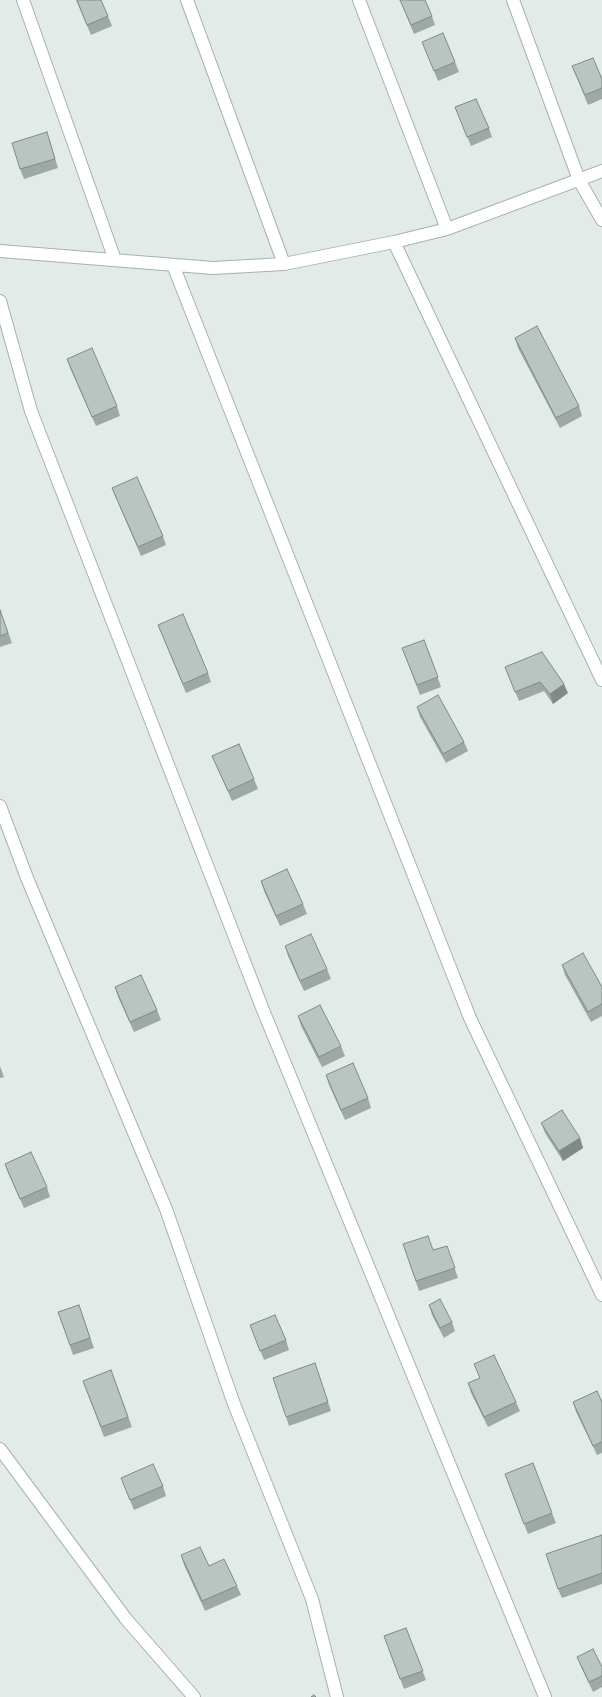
<!DOCTYPE html>
<style>
body{margin:0}
canvas{display:block;background:#e2ebe7}
</style>
<canvas width="602" height="1697"></canvas>
<script>
const ctx = document.querySelector('canvas').getContext('2d');
ctx.lineJoin = 'round';
const poly = rows => new Path2D(rows.map(r => 'M' + r).join(''));
function stroke(path, color, width, dash) { ctx.strokeStyle = color; ctx.lineWidth = width; ctx.lineCap = dash ? 'butt' : 'round'; ctx.setLineDash(dash || []); ctx.stroke(path); }
function fillPath(path, color) { ctx.fillStyle = color; ctx.fill(path, 'evenodd'); }
const minor = poly([
 [23,0,115,260],
 [187,0,284,264],
 [359,0,447,229],
 [513,0,579,180,602,220],
 [394,242,602,680],
 [0,251,213,268,284,264,394,242,447,229,602,171],
 [173,265,470,1018,602,1295],
 [0,301,31,411,263,1010,545,1697],
 [0,806,27,878,166,1209,234,1404,312,1599,337,1697],
 [0,1449,126,1619,194,1697]
]);
stroke(minor, '#a5b2ae', 14);
stroke(minor, '#fff', 12);
fillPath(poly([
 [76,0,108,16,112,26,91,35],
 [400,0,432,16,435,25,414,34],
 [422,42,455,62,459,72,438,81],
 [572,66,602,79,602,99,588,105],
 [455,107,489,128,492,137,471,146],
 [50,142,58,168,24,179,20,169],
 [515,338,579,406,582,416,560,428,518,348],
 [67,359,117,406,120,416,96,426,70,368],
 [112,488,163,536,166,545,141,556,116,498],
 [0,610,12,643,0,647],
 [158,625,208,673,211,682,186,693],
 [424,640,441,687,420,695,402,648],
 [505,667,568,693,553,704,544,691,519,701],
 [417,707,464,742,468,751,446,763,420,717],
 [212,756,254,779,258,789,232,801],
 [261,881,303,904,307,914,280,926,264,891],
 [285,946,327,969,331,979,304,991,288,956],
 [562,965,602,987,602,1016,591,1022,565,975],
 [115,987,157,1010,161,1020,134,1032,118,997],
 [298,1016,341,1046,345,1056,322,1067,301,1026],
 [0,1066,4,1077,0,1078],
 [326,1075,368,1098,371,1108,345,1120,329,1085],
 [541,1123,580,1138,583,1148,563,1161,545,1133],
 [5,1164,47,1187,50,1197,24,1208,8,1173],
 [403,1244,433,1250,447,1246,458,1278,419,1291],
 [79,1305,94,1348,73,1355,58,1312],
 [429,1305,452,1322,455,1331,444,1338,432,1315],
 [250,1325,286,1340,289,1350,264,1360],
 [315,1363,331,1411,289,1426,286,1417],
 [474,1364,516,1402,520,1411,488,1427,471,1393,468,1383,480,1378],
 [111,1370,132,1427,104,1437,83,1381],
 [573,1402,602,1402,602,1453,597,1455,576,1412],
 [505,1474,552,1513,556,1523,528,1534],
 [121,1478,163,1486,166,1496,134,1510],
 [602,1535,602,1584,562,1598,558,1589],
 [181,1555,209,1566,237,1586,241,1595,205,1611,184,1565],
 [406,1628,426,1680,404,1689,384,1636],
 [577,1657,602,1667,602,1687,593,1692,581,1667]
]), '#9ea9a5');
fillPath(poly([
 [564,684,568,693,553,704,550,694],
 [580,1138,583,1148,563,1161,559,1151]
]), '#818a86');
const building = poly([
 [77,0,101,0,108,16,87,25,77,0],
 [400,0,425,0,432,16,411,25,400,0],
 [443,33,455,62,434,71,422,42,443,33],
 [593,58,602,79,602,88,585,95,572,66,593,58],
 [476,99,489,128,467,137,455,107,476,99],
 [47,132,55,159,20,169,12,143,47,132],
 [537,326,579,406,556,418,515,338,537,326],
 [92,348,117,406,92,417,67,359,92,348],
 [137,477,163,536,138,547,112,488,137,477],
 [0,610,8,633,0,636,0,610],
 [183,614,208,673,183,684,158,625,183,614],
 [424,640,438,677,417,685,402,648,424,640],
 [542,652,564,684,550,694,540,682,515,692,505,667,542,652],
 [438,695,464,742,443,754,417,707,438,695],
 [239,744,254,779,228,791,212,756,239,744],
 [287,869,303,904,276,916,261,881,287,869],
 [311,934,327,969,300,981,285,946,311,934],
 [583,953,602,987,602,1004,588,1012,562,965,583,953],
 [141,975,157,1010,130,1022,115,987,141,975],
 [320,1005,341,1046,319,1057,298,1016,320,1005],
 [353,1063,368,1098,341,1110,326,1075,353,1063],
 [562,1110,580,1138,559,1151,541,1123,562,1110],
 [31,1152,47,1187,20,1199,5,1164,31,1152],
 [428,1236,433,1250,447,1246,455,1268,416,1281,403,1244,428,1236],
 [440,1299,452,1322,440,1328,429,1305,440,1299],
 [79,1305,90,1338,70,1345,58,1312,79,1305],
 [275,1315,286,1340,260,1351,250,1325,275,1315],
 [494,1355,516,1402,484,1417,468,1383,480,1378,474,1364,494,1355],
 [315,1363,328,1402,286,1417,273,1378,315,1363],
 [111,1370,128,1417,101,1427,83,1381,111,1370],
 [597,1391,602,1402,602,1442,593,1446,573,1402,597,1391],
 [533,1463,552,1513,524,1524,505,1474,533,1463],
 [153,1464,163,1486,130,1500,121,1478,153,1464],
 [602,1535,602,1573,558,1589,546,1554,602,1535],
 [200,1547,209,1566,224,1559,237,1586,202,1601,181,1555,200,1547],
 [406,1628,423,1671,400,1679,384,1636,406,1628],
 [593,1649,602,1667,602,1676,589,1682,577,1657,593,1649],
 [314,1695,316,1697,311,1697,314,1695]
]);
fillPath(building, '#b8c5c0');
stroke(building, '#818a86', 1);
</script>
